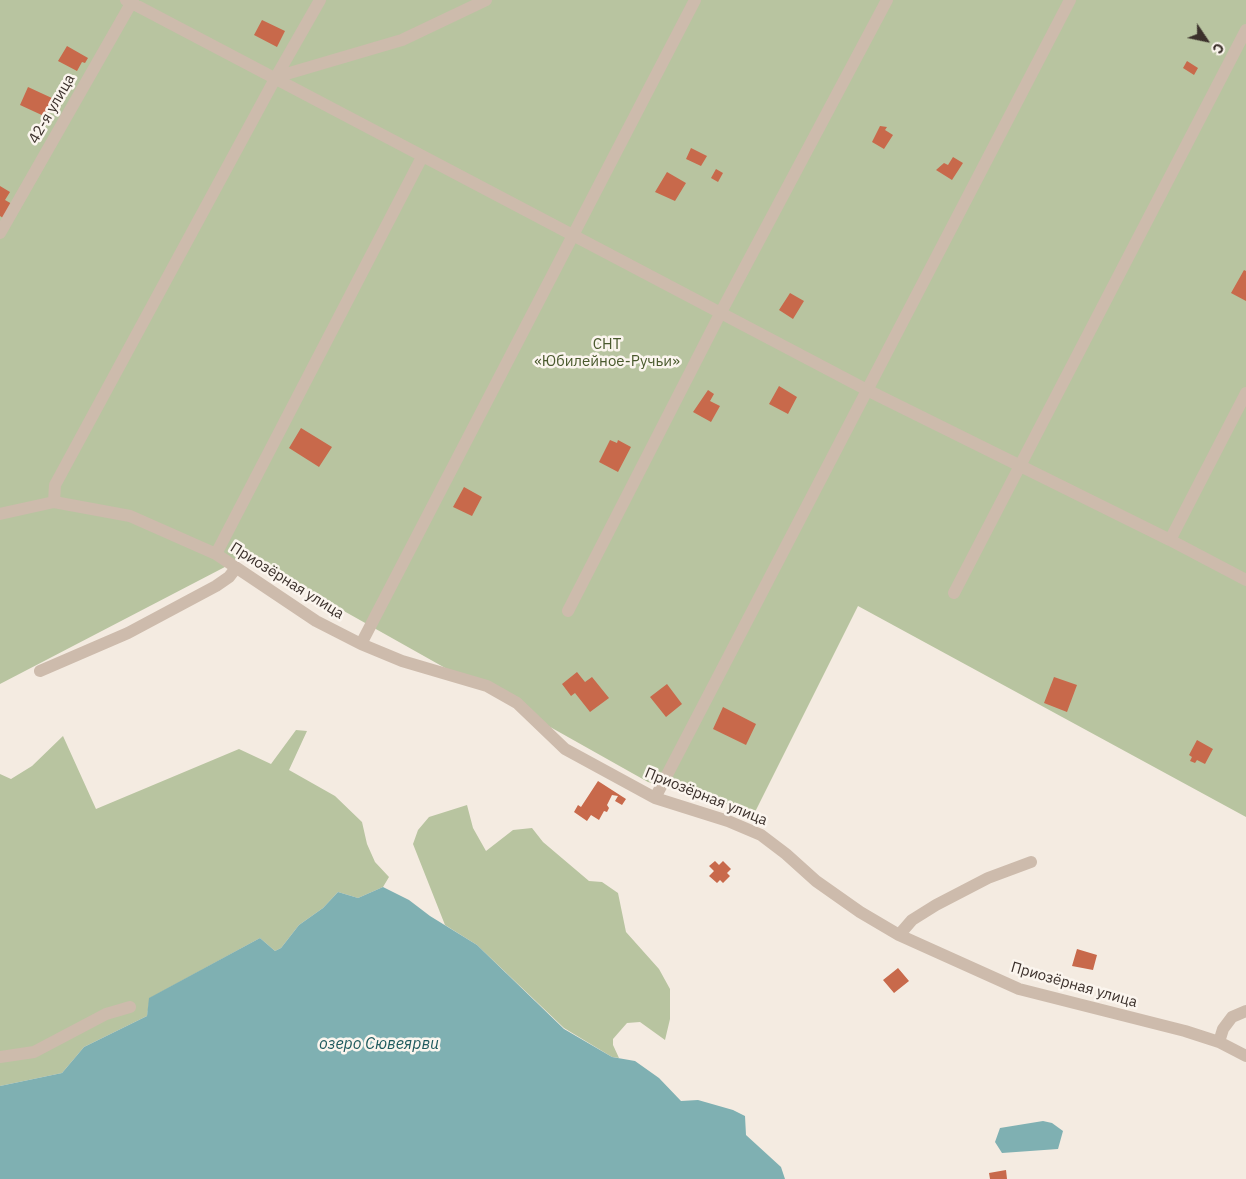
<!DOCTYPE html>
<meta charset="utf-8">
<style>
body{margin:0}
#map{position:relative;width:1246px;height:1179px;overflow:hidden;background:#f4ebe1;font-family:"IBM Plex Sans",sans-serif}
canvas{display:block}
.north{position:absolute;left:1181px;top:15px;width:50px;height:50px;-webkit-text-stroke:4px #fbf5ee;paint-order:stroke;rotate:124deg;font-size:14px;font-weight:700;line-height:20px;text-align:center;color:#3b302b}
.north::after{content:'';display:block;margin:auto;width:18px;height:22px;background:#3b302b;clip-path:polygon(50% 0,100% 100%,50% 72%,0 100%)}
</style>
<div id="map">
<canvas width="1246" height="1179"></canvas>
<div class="north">С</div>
</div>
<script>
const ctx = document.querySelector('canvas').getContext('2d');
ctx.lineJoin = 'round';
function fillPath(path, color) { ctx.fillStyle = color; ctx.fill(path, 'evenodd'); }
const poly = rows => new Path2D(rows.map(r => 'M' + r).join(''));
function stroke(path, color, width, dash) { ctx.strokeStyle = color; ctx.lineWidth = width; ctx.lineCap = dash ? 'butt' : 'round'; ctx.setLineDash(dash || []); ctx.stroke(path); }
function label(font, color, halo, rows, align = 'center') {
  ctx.font = font + ' "IBM Plex Sans",sans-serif'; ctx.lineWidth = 5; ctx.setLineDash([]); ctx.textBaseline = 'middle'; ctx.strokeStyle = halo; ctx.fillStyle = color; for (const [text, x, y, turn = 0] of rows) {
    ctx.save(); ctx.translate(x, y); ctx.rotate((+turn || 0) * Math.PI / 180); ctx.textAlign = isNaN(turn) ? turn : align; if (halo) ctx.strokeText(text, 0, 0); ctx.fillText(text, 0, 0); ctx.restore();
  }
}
fillPath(poly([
 [0,0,1246,0,1246,817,858,606,755,812,648,782,246,556,0,684],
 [296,730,307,731,289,770,335,796,362,822,367,844,375,862,389,877,383,887,358,898,338,892,323,908,299,925,281,948,275,951,260,938,150,998,147,1016,84,1047,62,1073,0,1086,0,774,11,779,32,766,63,736,96,809,239,749,271,764],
 [467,805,473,828,486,851,513,830,532,828,543,842,589,881,602,882,618,893,626,932,659,969,670,989,670,1019,665,1040,640,1022,627,1023,613,1039,613,1045,619,1058,612,1057,564,1028,477,945,445,925,413,844,418,830,429,817]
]), '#b8c4a0');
fillPath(poly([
 [383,887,409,900,430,916,477,945,564,1029,612,1057,635,1061,659,1078,681,1101,698,1100,733,1110,745,1116,746,1135,781,1167,785,1179,0,1179,0,1086,62,1073,84,1047,147,1016,149,998,260,938,275,951,281,948,299,925,323,908,338,892,358,898],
 [1043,1121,1052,1123,1063,1131,1058,1149,1002,1153,995,1142,1000,1128]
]), '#7fb0b2');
fillPath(poly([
 [262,20,285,31,277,47,254,35],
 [67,46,88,58,85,63,82,62,77,71,58,61],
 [1187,61,1198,68,1194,75,1183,68],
 [28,87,54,99,46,117,20,105],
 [880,126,887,127,885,130,893,135,884,149,872,142],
 [691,148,707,156,701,166,686,159],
 [953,157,963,163,952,180,936,170,944,163,948,165],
 [716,169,723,173,718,182,711,178],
 [667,172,686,183,675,201,655,192],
 [0,186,10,192,5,200,12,204,3,218,0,216],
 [1244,270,1246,271,1246,301,1231,293],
 [790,293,804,301,793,319,779,310],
 [779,386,797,397,788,414,769,404],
 [708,390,714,394,710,401,720,406,711,422,693,412],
 [301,428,332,447,319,467,289,448],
 [610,440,617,443,618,440,631,447,618,472,599,462],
 [464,487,482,497,472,516,453,507],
 [577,672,585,682,592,677,609,698,590,712,575,693,571,696,562,684],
 [1054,677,1077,685,1067,712,1044,703],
 [667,684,682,704,666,717,650,697],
 [723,707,756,724,746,745,713,729],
 [1197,740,1213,749,1205,764,1197,760,1195,763,1190,761,1192,757,1189,755],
 [598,781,626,799,622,805,615,801,618,796,612,795,607,805,609,808,607,812,604,811,599,820,591,815,587,821,574,812,578,805,581,807],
 [715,861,719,865,723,861,731,869,727,873,730,876,723,883,720,880,717,883,709,876,714,871,709,866],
 [1077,949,1097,955,1093,970,1072,966],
 [898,968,909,981,894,993,883,980],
 [1006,1170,1007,1179,990,1179,989,1173]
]), '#c8694b');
stroke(poly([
 [126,0,869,391,1170,540,1246,580],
 [276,77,402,40,486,0],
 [0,233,133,0],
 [54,502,55,485,276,77,320,0],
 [0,514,54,502,130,516,216,554,316,621,361,644,402,661,487,686,517,703,565,749,655,798,728,821,761,835,786,854,816,881,860,912,899,935,1019,989,1185,1031,1219,1042,1246,1056],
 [1170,540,1246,393],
 [216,554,422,157],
 [954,593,1246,30],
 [568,611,720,314,887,0],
 [361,644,695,0],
 [40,671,128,633,216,586,229,577,236,568],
 [655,798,1070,0],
 [899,935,912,920,936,905,988,878,1031,862],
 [1219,1042,1223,1029,1232,1017,1246,1011],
 [0,1057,34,1052,106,1014,130,1007]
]), '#cdbbac', 12);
label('15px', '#3b302b', '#fbf5ee', [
 ["42-я улица",52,109,-60],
 ["Приозёрная улица",287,581,32],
 ["Приозёрная улица",706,797,22],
 ["Приозёрная улица",1074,985,16]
]);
label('15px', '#4a5a2e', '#fbf5ee', [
 ["СНТ",607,345],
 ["«Юбилейное-Ручьи»",607,362]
]);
label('italic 16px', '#1f5a5e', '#fbf5ee', [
 ["озеро Сювеярви",379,1044]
]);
</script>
